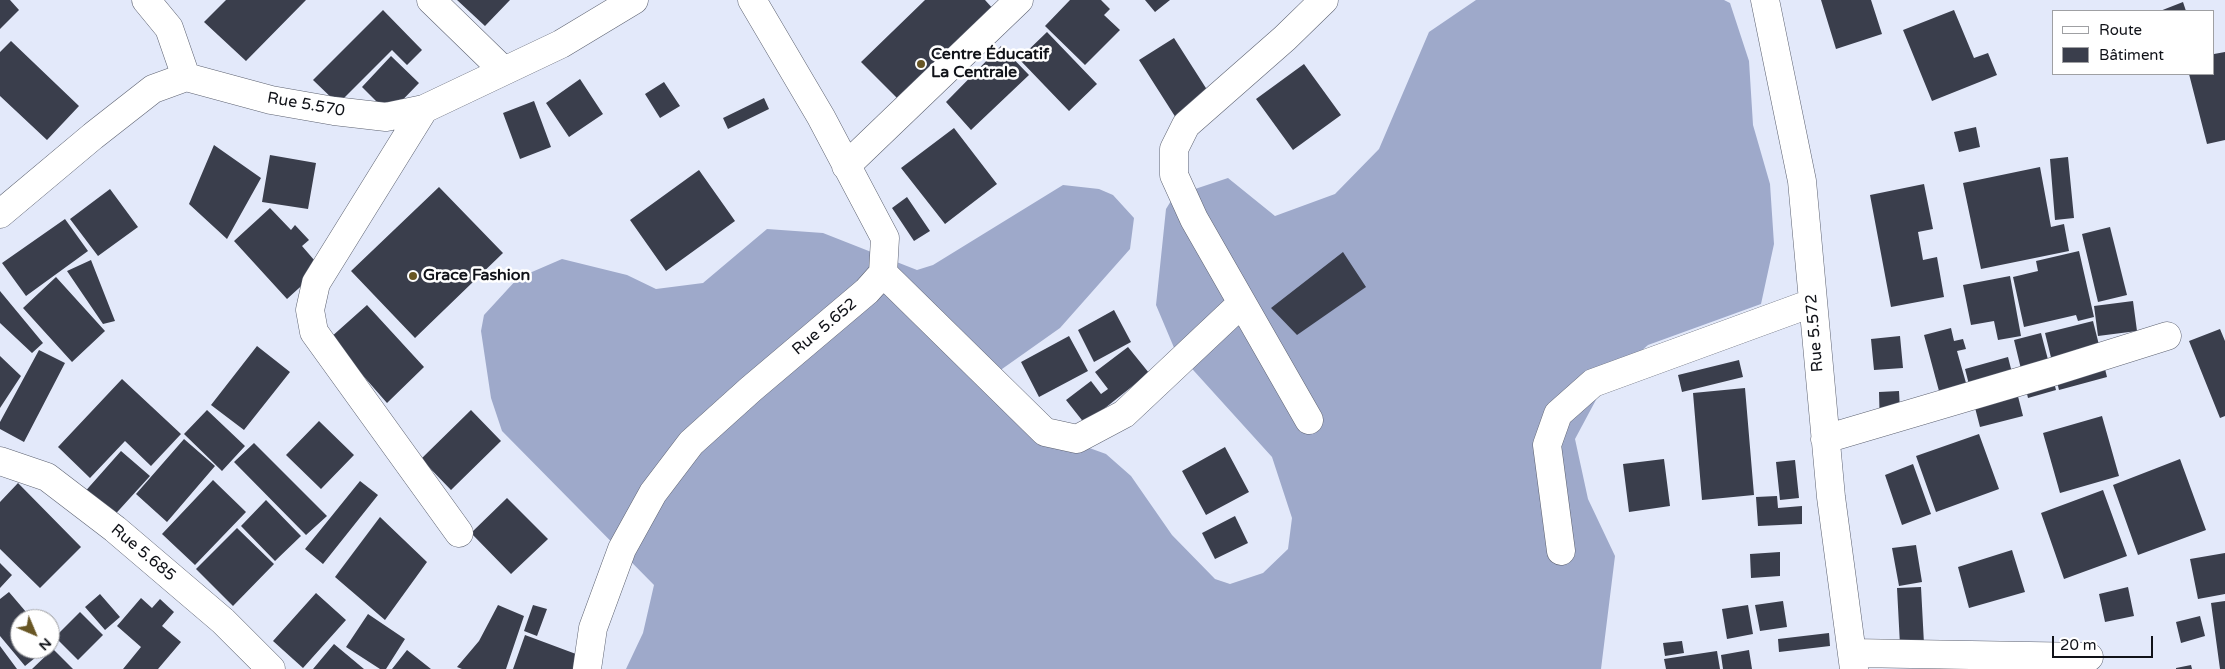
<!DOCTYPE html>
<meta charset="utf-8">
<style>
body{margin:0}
#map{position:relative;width:2225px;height:669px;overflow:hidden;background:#e3e9fa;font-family:"Varela Round",sans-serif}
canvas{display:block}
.legend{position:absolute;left:2052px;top:10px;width:162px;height:65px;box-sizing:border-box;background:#fff;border:1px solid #9fa0a3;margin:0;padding:6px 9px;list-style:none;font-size:15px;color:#101218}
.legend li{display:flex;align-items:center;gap:10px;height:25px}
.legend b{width:25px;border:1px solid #9fa0a3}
.north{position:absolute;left:10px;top:609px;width:50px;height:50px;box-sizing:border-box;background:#fff;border:1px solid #9fa0a3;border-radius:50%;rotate:135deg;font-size:14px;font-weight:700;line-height:20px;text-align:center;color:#101218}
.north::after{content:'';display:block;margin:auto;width:18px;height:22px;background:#685624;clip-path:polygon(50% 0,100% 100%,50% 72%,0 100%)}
.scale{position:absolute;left:2052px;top:636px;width:101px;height:22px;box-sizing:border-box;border:2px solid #101218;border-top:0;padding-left:6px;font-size:15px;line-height:18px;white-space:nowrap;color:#101218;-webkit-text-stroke:4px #fff;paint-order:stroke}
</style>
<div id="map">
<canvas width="2225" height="669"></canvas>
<ul class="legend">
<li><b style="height:6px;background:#fff"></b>Route</li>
<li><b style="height:14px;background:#3a3e4c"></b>Bâtiment</li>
</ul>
<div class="north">N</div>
<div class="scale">20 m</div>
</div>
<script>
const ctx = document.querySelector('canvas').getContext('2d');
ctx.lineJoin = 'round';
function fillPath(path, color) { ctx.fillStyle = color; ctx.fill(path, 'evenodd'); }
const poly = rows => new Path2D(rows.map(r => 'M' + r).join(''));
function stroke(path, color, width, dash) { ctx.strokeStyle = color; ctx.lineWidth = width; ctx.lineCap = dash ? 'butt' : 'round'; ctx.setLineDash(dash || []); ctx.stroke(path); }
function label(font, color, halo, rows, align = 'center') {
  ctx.font = font + ' "Varela Round",sans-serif'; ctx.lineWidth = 5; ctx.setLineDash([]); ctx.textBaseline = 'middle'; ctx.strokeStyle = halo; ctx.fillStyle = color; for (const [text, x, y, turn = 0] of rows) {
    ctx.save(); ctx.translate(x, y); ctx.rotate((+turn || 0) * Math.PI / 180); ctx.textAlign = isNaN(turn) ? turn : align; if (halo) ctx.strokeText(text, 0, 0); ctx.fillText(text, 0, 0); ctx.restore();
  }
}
fillPath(poly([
 [1476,0,1724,0,1730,3,1749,61,1753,125,1770,184,1774,244,1761,304,1648,345,1605,383,1575,439,1588,499,1615,556,1601,669,626,669,643,633,654,585,502,431,491,398,481,331,484,315,518,278,562,259,627,275,656,289,703,283,767,229,823,233,917,270,933,265,1063,185,1099,189,1113,195,1134,218,1130,249,1060,328,1002,369,1003,385,1045,432,1106,454,1131,476,1172,535,1215,579,1230,584,1263,573,1288,549,1292,518,1272,457,1175,350,1156,305,1166,209,1174,196,1228,178,1275,216,1335,194,1379,149,1429,32]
]), '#9ea9ca');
fillPath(poly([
 [0,0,10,0,19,10,0,29],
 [226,0,306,0,246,61,204,22],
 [457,0,510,0,485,26],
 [925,0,985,0,995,11,902,103,861,62],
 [1070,0,1101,0,1110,9,1104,15,1120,30,1085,65,1045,26],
 [1145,0,1170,0,1155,12],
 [1821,0,1871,0,1882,34,1836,49],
 [2183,2,2186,11,2160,11],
 [383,10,422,50,407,65,392,50,338,104,313,80],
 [1954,10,1974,58,1988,53,1997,75,1932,101,1903,30],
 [1047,32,1097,84,1069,111,1019,59],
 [1174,38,1211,96,1176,118,1139,60],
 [11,41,79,106,47,140,0,96,0,52],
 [1001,46,1029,75,971,130,946,102],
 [2225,52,2225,140,2207,144,2189,74,2214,74,2214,54],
 [391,56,419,83,389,114,362,87],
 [1304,64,1341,115,1293,150,1256,99],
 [580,79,603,114,569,137,546,103],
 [664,82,680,106,660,118,645,94],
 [764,98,769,109,728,129,723,118],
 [534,101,551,147,520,159,503,113],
 [1976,127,1980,147,1959,152,1954,132],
 [954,128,997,184,945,224,901,168],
 [214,145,261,178,227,239,189,204],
 [270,155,316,163,308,209,262,202],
 [2068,157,2074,218,2055,220,2050,159],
 [2040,167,2051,227,2064,224,2069,251,1981,269,1963,183],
 [699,170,735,221,666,271,630,220],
 [1924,184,1933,229,1918,232,1923,260,1937,257,1944,297,1891,307,1870,195],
 [439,187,503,253,415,338,351,271],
 [110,189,138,227,98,256,70,219],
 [907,197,930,231,914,241,892,208],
 [270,208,291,230,295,225,309,240,302,246,321,268,287,299,234,241],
 [65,219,88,251,26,296,2,263],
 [2110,227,2127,295,2098,302,2082,234],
 [2079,251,2094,317,2078,321,2076,315,2024,327,2013,277,2038,271,2036,261],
 [1343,252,1366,287,1297,335,1271,308],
 [91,260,115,321,103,324,67,271],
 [2010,276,2021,336,1998,340,1994,321,1971,325,1963,285],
 [56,277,105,331,72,362,23,308],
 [0,291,43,343,32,353,0,323],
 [2133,301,2137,331,2098,336,2094,306],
 [367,305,424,367,387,403,330,338],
 [1114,310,1131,342,1094,362,1078,330],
 [2093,321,2107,377,2059,390,2045,333],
 [1951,328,1954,341,1963,339,1966,349,1957,351,1966,383,1939,391,1924,335],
 [2220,329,2225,341,2225,416,2220,418,2189,341],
 [2041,333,2056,390,2028,398,2014,340],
 [1069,336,1088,371,1039,397,1021,362],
 [1900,336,1903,368,1874,370,1871,339],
 [257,346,290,372,244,430,211,405],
 [1128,347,1149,373,1085,424,1066,400,1091,381,1101,394,1108,389,1095,372],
 [39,350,65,363,24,442,0,429,0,422],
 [0,356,21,376,0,408],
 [2008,357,2023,416,1980,427,1965,369],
 [1739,360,1743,377,1682,392,1678,375],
 [122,379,181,434,151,466,125,441,90,478,58,447],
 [1745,388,1754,495,1702,500,1693,393],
 [1899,391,1901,430,1880,430,1879,392],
 [207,410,245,446,222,471,184,434],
 [471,410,501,441,451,490,421,459],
 [2102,416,2119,476,2060,493,2043,433],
 [319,421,354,455,321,489,286,455],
 [1979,434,1999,489,1936,512,1916,456],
 [184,439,215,466,167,522,136,494],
 [254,443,327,516,306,535,234,462],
 [1225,447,1249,492,1206,515,1182,471],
 [121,451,150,476,110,520,82,495],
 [1664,459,1670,506,1629,512,1623,464],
 [2180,459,2206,530,2138,555,2113,485],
 [1795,460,1799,498,1780,500,1776,462],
 [1913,464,1931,514,1902,525,1885,475],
 [213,480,246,512,195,565,162,534],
 [360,481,378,495,323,564,305,549],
 [18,483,81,547,40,588,0,549,0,502],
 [2103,490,2127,556,2064,579,2041,513],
 [1777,496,1778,508,1802,506,1802,524,1758,526,1756,497],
 [507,498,548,539,511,574,471,533],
 [266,500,301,536,275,561,241,526],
 [1235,516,1248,543,1215,559,1202,533],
 [380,517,427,562,385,620,335,577],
 [237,528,274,564,233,606,196,569],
 [1916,545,1922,582,1899,586,1892,548],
 [2012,550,2025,592,1969,608,1958,567],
 [1780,552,1780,576,1751,578,1750,554],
 [2225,553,2225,594,2198,599,2190,559],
 [0,563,12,575,0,588],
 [1921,587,1924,644,1900,645,1897,588],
 [2128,587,2134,616,2105,622,2099,594],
 [9,592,32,619,20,619,20,649,46,649,25,666,0,636,0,599],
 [316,593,346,620,303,668,273,641],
 [100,594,120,617,105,630,85,607],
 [141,598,152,608,160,599,174,612,162,626,181,642,158,669,123,669,141,647,117,626],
 [1783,601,1787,627,1760,631,1755,605],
 [2225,601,2225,669,2220,669,2211,603],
 [498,605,524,616,506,669,462,669,457,667,479,641],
 [533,605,547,609,537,636,524,631],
 [1748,605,1753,634,1727,639,1722,609],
 [80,612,103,635,78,660,55,637],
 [368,614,405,639,386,669,380,669,346,647],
 [2200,616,2205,636,2181,643,2176,622],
 [1829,633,1830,646,1779,652,1778,639],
 [525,635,584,657,579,669,513,669],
 [1682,641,1684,653,1665,656,1663,643],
 [334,644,364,669,313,669],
 [0,646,17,669,0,669],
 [53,649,73,669,32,669],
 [407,650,431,669,392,669],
 [1749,650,1752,669,1723,669,1721,655],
 [1717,651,1720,669,1666,669,1664,659],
 [2191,665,2192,669,2176,669,2176,668]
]), '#3a3e4c');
const minor = poly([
 [146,0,169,28,186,77],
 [431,0,504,71],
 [1765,0,1802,181,1831,497,1854,669],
 [424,109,316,283,310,310,314,332,459,533],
 [846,166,1019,0],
 [0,214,93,136,153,89,186,77,271,100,334,111,386,117,424,109,561,44,634,0],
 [883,273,1045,432,1077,439,1124,414,1242,303],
 [1309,420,1194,219,1174,175,1174,149,1186,125,1285,38,1324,0],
 [1825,439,2052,372,2167,336],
 [0,461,47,477,115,529,223,621,271,669],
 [1561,551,1547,445,1558,414,1593,383,1812,303],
 [1852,653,2089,657],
 [587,669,593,628,622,549,653,493,691,443,751,389,867,291,883,273,885,238,821,117,752,0]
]);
stroke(minor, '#5d6271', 29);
stroke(minor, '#fff', 28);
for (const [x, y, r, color] of [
 [921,64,5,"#685624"],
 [413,276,5,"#685624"]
]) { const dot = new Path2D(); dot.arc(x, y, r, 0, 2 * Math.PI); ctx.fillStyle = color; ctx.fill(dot); stroke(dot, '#fff', 2); }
label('bold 16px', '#101218', '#fff', [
 ["Centre Éducatif",931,55],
 ["La Centrale",931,73],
 ["Grace Fashion",423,276]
], 'left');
label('16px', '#101218', '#fff', [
 ["Rue 5.570",306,105,10],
 ["Rue 5.652",825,327,-40],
 ["Rue 5.572",1815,333,-95],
 ["Rue 5.685",143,553,40]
]);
</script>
